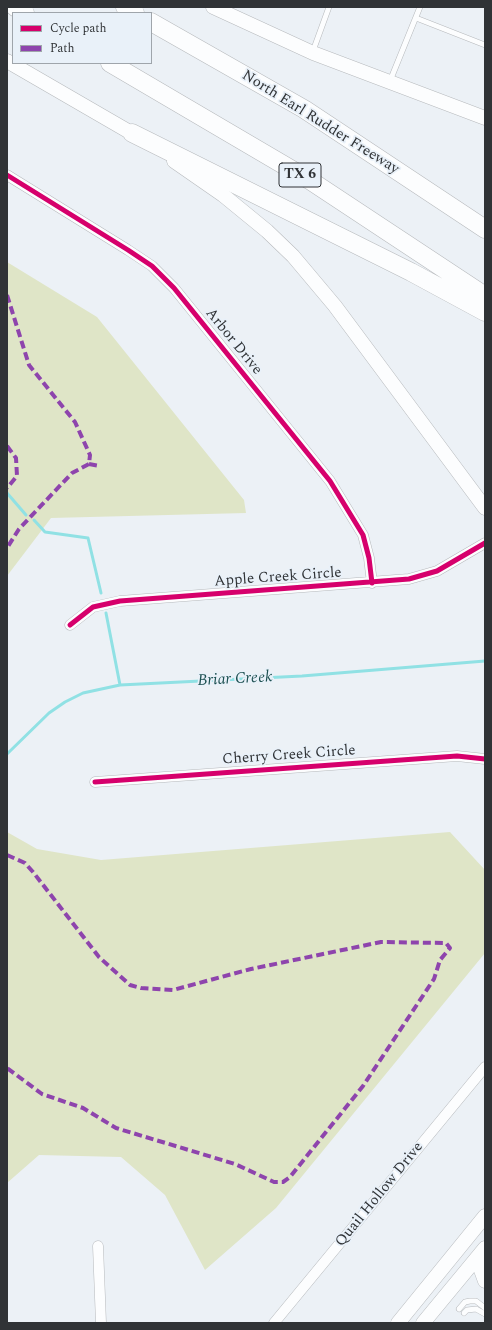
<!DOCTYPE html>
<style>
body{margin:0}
#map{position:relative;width:492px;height:1330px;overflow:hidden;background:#ecf1f6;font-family:Spectral,serif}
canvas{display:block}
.frame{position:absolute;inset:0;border:8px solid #303336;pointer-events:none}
.legend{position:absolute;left:12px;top:12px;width:140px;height:52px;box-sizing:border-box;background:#e9f1f9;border:1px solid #9fa5ab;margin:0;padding:5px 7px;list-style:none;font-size:12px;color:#303336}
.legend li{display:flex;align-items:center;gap:8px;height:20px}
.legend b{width:20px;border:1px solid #9fa5ab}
</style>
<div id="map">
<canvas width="492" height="1330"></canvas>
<div class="frame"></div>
<ul class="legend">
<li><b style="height:5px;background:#d6006c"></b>Cycle path</li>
<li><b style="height:5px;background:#8e44ad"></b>Path</li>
</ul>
</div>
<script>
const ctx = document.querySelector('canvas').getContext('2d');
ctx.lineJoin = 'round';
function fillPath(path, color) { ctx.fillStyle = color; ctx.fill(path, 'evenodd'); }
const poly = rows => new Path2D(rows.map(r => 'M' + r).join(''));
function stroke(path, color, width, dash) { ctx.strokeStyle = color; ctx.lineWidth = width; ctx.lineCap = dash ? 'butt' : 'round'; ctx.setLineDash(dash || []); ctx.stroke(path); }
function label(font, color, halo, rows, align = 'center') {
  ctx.font = font + ' Spectral,serif'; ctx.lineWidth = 3.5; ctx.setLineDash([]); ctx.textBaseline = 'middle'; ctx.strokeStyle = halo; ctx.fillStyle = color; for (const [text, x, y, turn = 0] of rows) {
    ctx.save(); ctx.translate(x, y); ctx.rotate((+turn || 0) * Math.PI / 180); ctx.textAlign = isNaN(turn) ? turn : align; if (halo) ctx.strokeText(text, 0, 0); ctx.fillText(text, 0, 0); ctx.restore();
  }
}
fillPath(poly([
 [7,262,97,317,244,500,246,513,51,518,7,576],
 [7,832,37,849,101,860,450,832,485,870,485,953,276,1208,205,1270,165,1195,121,1157,39,1155,7,1183]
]), '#dfe5c7');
stroke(poly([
 [7,493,26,515],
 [34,520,45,532,88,538,101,593],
 [106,613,120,685],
 [7,754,49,713,65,702,83,693,120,685,302,676,485,661]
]), '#90e1e4', 3);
const lane = poly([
 [416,18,485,45],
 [313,51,329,7],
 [390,81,420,7],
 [459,1309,465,1302,470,1301,476,1301,485,1308],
 [464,1313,467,1310,476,1309,485,1314]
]);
const street = poly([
 [7,175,128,250,152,266,174,288,330,481,363,535,369,558,372,583],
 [70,625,93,607,120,601,409,579,437,571,485,543],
 [95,782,457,756,485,759],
 [98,1246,101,1323],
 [274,1323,485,1067]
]);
const secondary = poly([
 [213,7,313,53,485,118],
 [7,61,140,138],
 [174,161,223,195,267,231,293,256,335,306,485,508],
 [477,1259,485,1281],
 [398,1323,485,1216],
 [423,1323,485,1248]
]);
const highway = poly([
 [15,7,25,13],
 [125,7,135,13],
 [151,22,304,109,485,229],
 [110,63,311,181,485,296],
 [132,133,411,272,485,312]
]);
stroke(lane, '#b6b9bc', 6);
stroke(street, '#b6b9bc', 11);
stroke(secondary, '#b6b9bc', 15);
stroke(highway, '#b6b9bc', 19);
stroke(lane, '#fcfdfe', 5);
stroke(street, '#fcfdfe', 10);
stroke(secondary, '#fcfdfe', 14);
stroke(highway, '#fcfdfe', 18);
stroke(poly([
 [7,295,29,365,75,422,90,455,89,464,72,473,19,529,7,548],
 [7,446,16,458,17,476,7,488],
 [89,464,100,466],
 [7,855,25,863,33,872,99,957,130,985,141,988,173,990,251,969,381,942,446,943,450,948,440,960,434,979,363,1086,290,1177,283,1182,274,1182,235,1164,116,1128,83,1108,42,1094,7,1068]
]), '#8e44ad', 4, [8, 4]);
stroke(poly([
 [7,175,128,250,152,266,174,288,330,481,363,535,369,558,372,583],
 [70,625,93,607,120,601,409,579,437,571,485,543],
 [95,782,457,756,485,759]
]), '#d6006c', 5);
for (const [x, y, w] of [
 [300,175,42]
]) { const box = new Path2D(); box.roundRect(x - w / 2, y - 12, w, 24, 3); ctx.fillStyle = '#e9f1f9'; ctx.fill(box); stroke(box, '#303336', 1); }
label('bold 14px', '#303336', null, [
 ["TX 6",300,175]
]);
label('15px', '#303336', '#e9f1f9', [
 ["North Earl Rudder Freeway",320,123,32],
 ["Arbor Drive",233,342,51],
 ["Apple Creek Circle",278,578,-4],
 ["Cherry Creek Circle",289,756,-4],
 ["Quail Hollow Drive",380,1195,-51]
]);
label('italic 16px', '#1d5051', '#e9f1f9', [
 ["Briar Creek",235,680,-3]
]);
</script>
